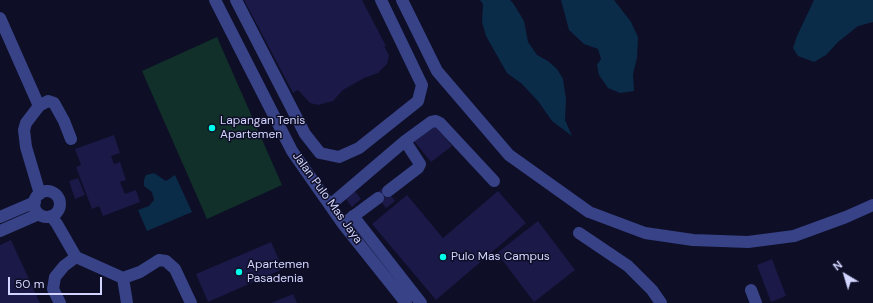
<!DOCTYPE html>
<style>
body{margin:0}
#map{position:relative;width:873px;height:303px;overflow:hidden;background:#0e0e26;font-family:"DM Sans",sans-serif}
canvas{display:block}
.north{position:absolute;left:825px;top:255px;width:40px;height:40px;-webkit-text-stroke:3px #0e0e26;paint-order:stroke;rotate:322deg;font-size:11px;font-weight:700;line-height:16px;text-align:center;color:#d2d5ff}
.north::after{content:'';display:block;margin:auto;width:14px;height:18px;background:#d2d5ff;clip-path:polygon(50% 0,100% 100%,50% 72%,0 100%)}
.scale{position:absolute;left:8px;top:277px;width:94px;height:18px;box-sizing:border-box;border:2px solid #d2d5ff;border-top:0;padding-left:5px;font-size:12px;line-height:14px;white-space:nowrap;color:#d2d5ff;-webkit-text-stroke:3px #0e0e26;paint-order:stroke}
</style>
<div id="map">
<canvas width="873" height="303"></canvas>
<div class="north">N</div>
<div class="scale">50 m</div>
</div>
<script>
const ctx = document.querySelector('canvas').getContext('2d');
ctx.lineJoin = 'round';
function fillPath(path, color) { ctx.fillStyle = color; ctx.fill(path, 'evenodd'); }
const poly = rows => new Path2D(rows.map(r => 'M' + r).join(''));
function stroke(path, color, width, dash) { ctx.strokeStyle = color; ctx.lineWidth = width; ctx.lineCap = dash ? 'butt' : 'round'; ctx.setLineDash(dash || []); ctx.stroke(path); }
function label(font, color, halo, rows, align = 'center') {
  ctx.font = font + ' "DM Sans",sans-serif'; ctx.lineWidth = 3; ctx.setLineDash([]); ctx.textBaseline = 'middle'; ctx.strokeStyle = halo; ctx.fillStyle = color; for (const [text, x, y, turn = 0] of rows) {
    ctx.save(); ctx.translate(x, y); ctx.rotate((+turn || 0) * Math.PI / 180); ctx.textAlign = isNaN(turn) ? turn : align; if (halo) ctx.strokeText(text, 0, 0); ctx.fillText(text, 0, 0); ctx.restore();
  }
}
fillPath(poly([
 [217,37,282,185,207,219,142,71]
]), '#113029');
fillPath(poly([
 [480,0,510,0,513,3,524,21,528,42,537,55,548,61,557,69,563,79,566,99,565,120,572,136,552,121,538,101,522,84,507,73,486,36,482,22,483,4],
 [561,0,614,0,631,22,638,37,637,58,633,74,634,91,620,93,608,88,599,75,597,65,601,59,598,49,584,44,569,30],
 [814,0,873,0,873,22,858,26,838,42,826,55,814,62,798,56,793,48,797,36],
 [154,173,166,181,175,175,192,212,147,231,138,210,149,206,154,200,152,192,144,186,144,180,146,175]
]), '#0a2c49');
fillPath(poly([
 [244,0,362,0,386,46,384,46,389,55,387,64,378,73,364,78,343,90,333,101,318,105,310,103,298,90,293,93],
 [435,124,452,146,431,162,414,141],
 [114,135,120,153,111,156,114,164,120,162,126,180,120,182,125,194,136,190,140,202,103,216,99,206,92,209,76,167,81,165,75,149],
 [78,178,85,195,75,199,69,181],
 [384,187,395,201,386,208,375,194],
 [355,191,361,199,352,207,345,198],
 [498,191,526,223,436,300,372,224,407,195,443,238],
 [538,221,575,270,534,302,497,253],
 [11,240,40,303,0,303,0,245],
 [271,242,283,269,208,302,196,274],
 [772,259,786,296,771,302,757,265],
 [293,294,297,303,271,303]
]), '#1a1947');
stroke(poly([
 [215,0,292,151,343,224,406,303],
 [236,0,305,134,320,153,339,157,359,148,418,101,422,85,381,0],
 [402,0,437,71,509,155,589,212,645,233,693,240,748,242,794,236,846,217,873,205],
 [0,18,39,106],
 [405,141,431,122,436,121,440,123,494,181],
 '34 204a13 13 0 1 1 26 0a13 13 0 1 1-26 0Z',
 [40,194,26,147,24,130,26,123,39,106,48,101,54,103,64,121,71,139],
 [330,205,405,141,420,164,418,168,388,191],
 [51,216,57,224,76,257,64,266,55,277,53,289,60,303],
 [353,216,421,303],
 [0,217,35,202],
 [347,221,378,198],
 [0,231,39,214],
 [579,233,628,266,652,290,661,303],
 [76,257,123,278,140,272,159,260,166,261,175,269,191,303],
 [123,278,127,303],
 [751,290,756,303]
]), '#374287', 12);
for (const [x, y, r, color] of [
 [212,128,4,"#00fdeb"],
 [443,257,4,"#00fdeb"],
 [239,272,4,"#00fdeb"]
]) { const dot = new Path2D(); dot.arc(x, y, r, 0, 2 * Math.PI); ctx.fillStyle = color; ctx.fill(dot); stroke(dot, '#0e0e26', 1.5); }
label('12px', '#d2d5ff', '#0e0e26', [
 ["Lapangan Tenis",220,121],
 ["Apartemen",220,135],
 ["Pulo Mas Campus",451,257],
 ["Apartemen",247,265],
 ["Pasadenia",247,279]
], 'left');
label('12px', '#d2d5ff', '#0e0e26', [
 ["Jalan Pulo Mas Jaya",327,198,54]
]);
</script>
